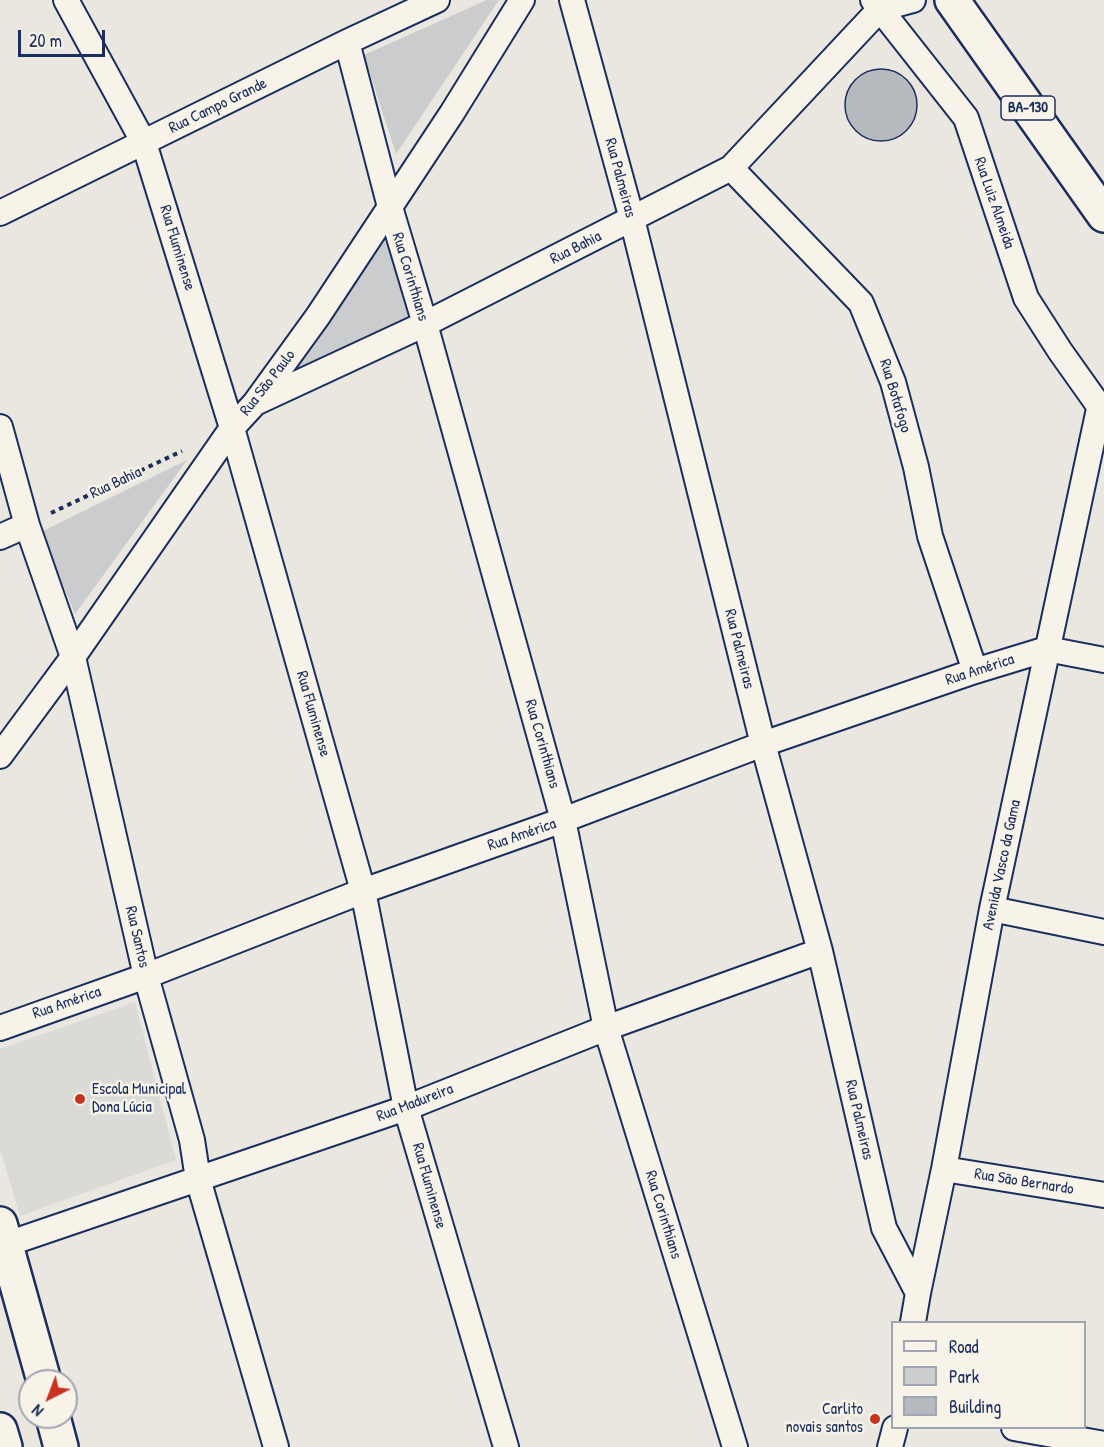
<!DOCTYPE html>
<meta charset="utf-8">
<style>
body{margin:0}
#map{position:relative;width:1104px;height:1447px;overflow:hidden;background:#eae7e0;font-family:"Patrick Hand",sans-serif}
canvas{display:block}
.legend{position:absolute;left:891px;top:1321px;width:195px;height:108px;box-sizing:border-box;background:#f7f3e8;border:2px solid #9fa5b1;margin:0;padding:8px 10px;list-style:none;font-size:18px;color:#1b2f5e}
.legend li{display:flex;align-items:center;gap:12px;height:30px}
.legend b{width:30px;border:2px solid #9fa5b1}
.north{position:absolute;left:18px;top:1369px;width:60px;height:60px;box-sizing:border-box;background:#f7f3e8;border:2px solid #9fa5b1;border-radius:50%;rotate:222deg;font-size:16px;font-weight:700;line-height:24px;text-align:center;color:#1b2f5e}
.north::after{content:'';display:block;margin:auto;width:21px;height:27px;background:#c8321e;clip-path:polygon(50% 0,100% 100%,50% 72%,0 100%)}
.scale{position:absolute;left:18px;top:30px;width:87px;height:27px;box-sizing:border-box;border:3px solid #1b2f5e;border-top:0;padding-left:8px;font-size:18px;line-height:21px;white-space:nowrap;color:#1b2f5e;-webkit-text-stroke:4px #f7f3e8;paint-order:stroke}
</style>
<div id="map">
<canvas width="1104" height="1447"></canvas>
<ul class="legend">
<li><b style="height:8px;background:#f7f3e8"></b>Road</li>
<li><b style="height:16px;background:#cbcccd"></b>Park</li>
<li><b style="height:16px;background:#b6babf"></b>Building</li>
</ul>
<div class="north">N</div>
<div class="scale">20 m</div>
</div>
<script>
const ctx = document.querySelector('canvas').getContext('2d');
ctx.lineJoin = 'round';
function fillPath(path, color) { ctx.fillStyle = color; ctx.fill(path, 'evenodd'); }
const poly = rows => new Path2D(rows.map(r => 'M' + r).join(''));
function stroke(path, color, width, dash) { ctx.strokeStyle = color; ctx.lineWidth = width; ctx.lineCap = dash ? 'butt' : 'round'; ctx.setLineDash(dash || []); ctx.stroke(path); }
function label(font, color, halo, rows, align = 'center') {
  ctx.font = font + ' "Patrick Hand",sans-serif'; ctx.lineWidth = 5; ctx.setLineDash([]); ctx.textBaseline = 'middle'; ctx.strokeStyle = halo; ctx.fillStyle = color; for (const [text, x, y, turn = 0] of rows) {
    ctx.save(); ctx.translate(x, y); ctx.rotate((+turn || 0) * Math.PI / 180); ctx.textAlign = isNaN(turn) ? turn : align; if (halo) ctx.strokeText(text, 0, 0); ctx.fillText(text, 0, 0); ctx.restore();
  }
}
fillPath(poly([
 [135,1002,176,1160,20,1216,0,1149,0,1049]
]), '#dadad6');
fillPath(poly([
 [487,0,499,0,396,154,364,55],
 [385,238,414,320,287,377],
 [187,460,75,614,41,532]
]), '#cbcccd');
const building = poly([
 '845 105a36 36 0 1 1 72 0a36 36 0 1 1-72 0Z'
]);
fillPath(building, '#b6babf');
stroke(building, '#1b2f5e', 1.5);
const street = poly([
 [66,0,144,143,232,428,363,891,406,1108,506,1447],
 [572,0,632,219,763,744,820,951,884,1228,918,1293],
 [873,0,966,118,1026,298,1060,351,1104,413],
 [347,42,390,207,425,324,563,820,606,1028,735,1447],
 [731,168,861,303,893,382,916,467,930,536,975,671],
 [0,213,347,42,437,0],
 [257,402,425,324,731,168,880,9,913,0],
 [0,427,27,525,73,657,146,976,192,1140,198,1179,276,1447],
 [0,537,27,525],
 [0,756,73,657,232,428,255,403,318,316,452,113,522,0],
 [992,909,1104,932],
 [0,1028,146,976,363,891,563,820,763,744,975,671,1047,649,1104,660],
 [944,1169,1104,1195],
 [0,1252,7,1244,406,1108,606,1028,820,951],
 [913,1322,918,1293,944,1169,992,909,1099,409],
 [1014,1428,1104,1444],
 [890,1447,895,1428]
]);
const secondary = poly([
 [0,1224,44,1381],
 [53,1417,61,1447],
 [0,1430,5,1447]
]);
const highway = poly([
 [952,0,1104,215]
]);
stroke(street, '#1b2f5e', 28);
stroke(secondary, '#1b2f5e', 38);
stroke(highway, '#1b2f5e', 38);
stroke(poly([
 [51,513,182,451]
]), '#1b2f5e', 4, [4.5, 4.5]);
stroke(street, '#f7f3e8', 24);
stroke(secondary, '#f7f3e8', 33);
stroke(highway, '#f7f3e8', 33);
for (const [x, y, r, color] of [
 [80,1099,6,"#c8321e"],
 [875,1419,6,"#c8321e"]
]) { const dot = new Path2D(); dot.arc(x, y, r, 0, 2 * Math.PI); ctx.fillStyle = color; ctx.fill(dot); stroke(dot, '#f7f3e8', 2); }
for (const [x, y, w] of [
 [1028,108,54]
]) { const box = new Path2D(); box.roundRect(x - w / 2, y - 12, w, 24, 4.5); ctx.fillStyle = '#f7f3e8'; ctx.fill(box); stroke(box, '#1b2f5e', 1.5); }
label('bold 15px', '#1b2f5e', null, [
 ["BA-130",1028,108]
]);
label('16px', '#1b2f5e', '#f7f3e8', [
 ["Rua Campo Grande",218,106,-26],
 ["Rua Palmeiras",620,178,75],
 ["Rua Luiz Almeida",994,203,71],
 ["Rua Fluminense",177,248,73],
 ["Rua Bahia",576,248,-27],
 ["Rua Corinthians",410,277,73],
 ["Rua São Paulo",268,383,-52],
 ["Rua Botafogo",895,396,73],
 ["Rua Bahia",116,483,-25],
 ["Rua Palmeiras",739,649,76],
 ["Rua América",980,670,-18],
 ["Rua Fluminense",313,714,74],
 ["Rua Corinthians",542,744,74],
 ["Rua América",522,835,-19],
 ["Avenida Vasco da Gama",1002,865,-78],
 ["Rua Santos",137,937,77],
 ["Rua América",67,1003,-19],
 ["Rua Madureira",415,1103,-21],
 ["Rua Palmeiras",859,1120,77],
 ["Rua São Bernardo",1024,1182,9],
 ["Rua Fluminense",429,1186,74],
 ["Rua Corinthians",663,1215,73]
]);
label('16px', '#1b2f5e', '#f7f3e8', [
 ["Escola Municipal",92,1090],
 ["Dona Lúcia",92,1108],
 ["Carlito",863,1410,"right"],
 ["novais santos",863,1428,"right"]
], 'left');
</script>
